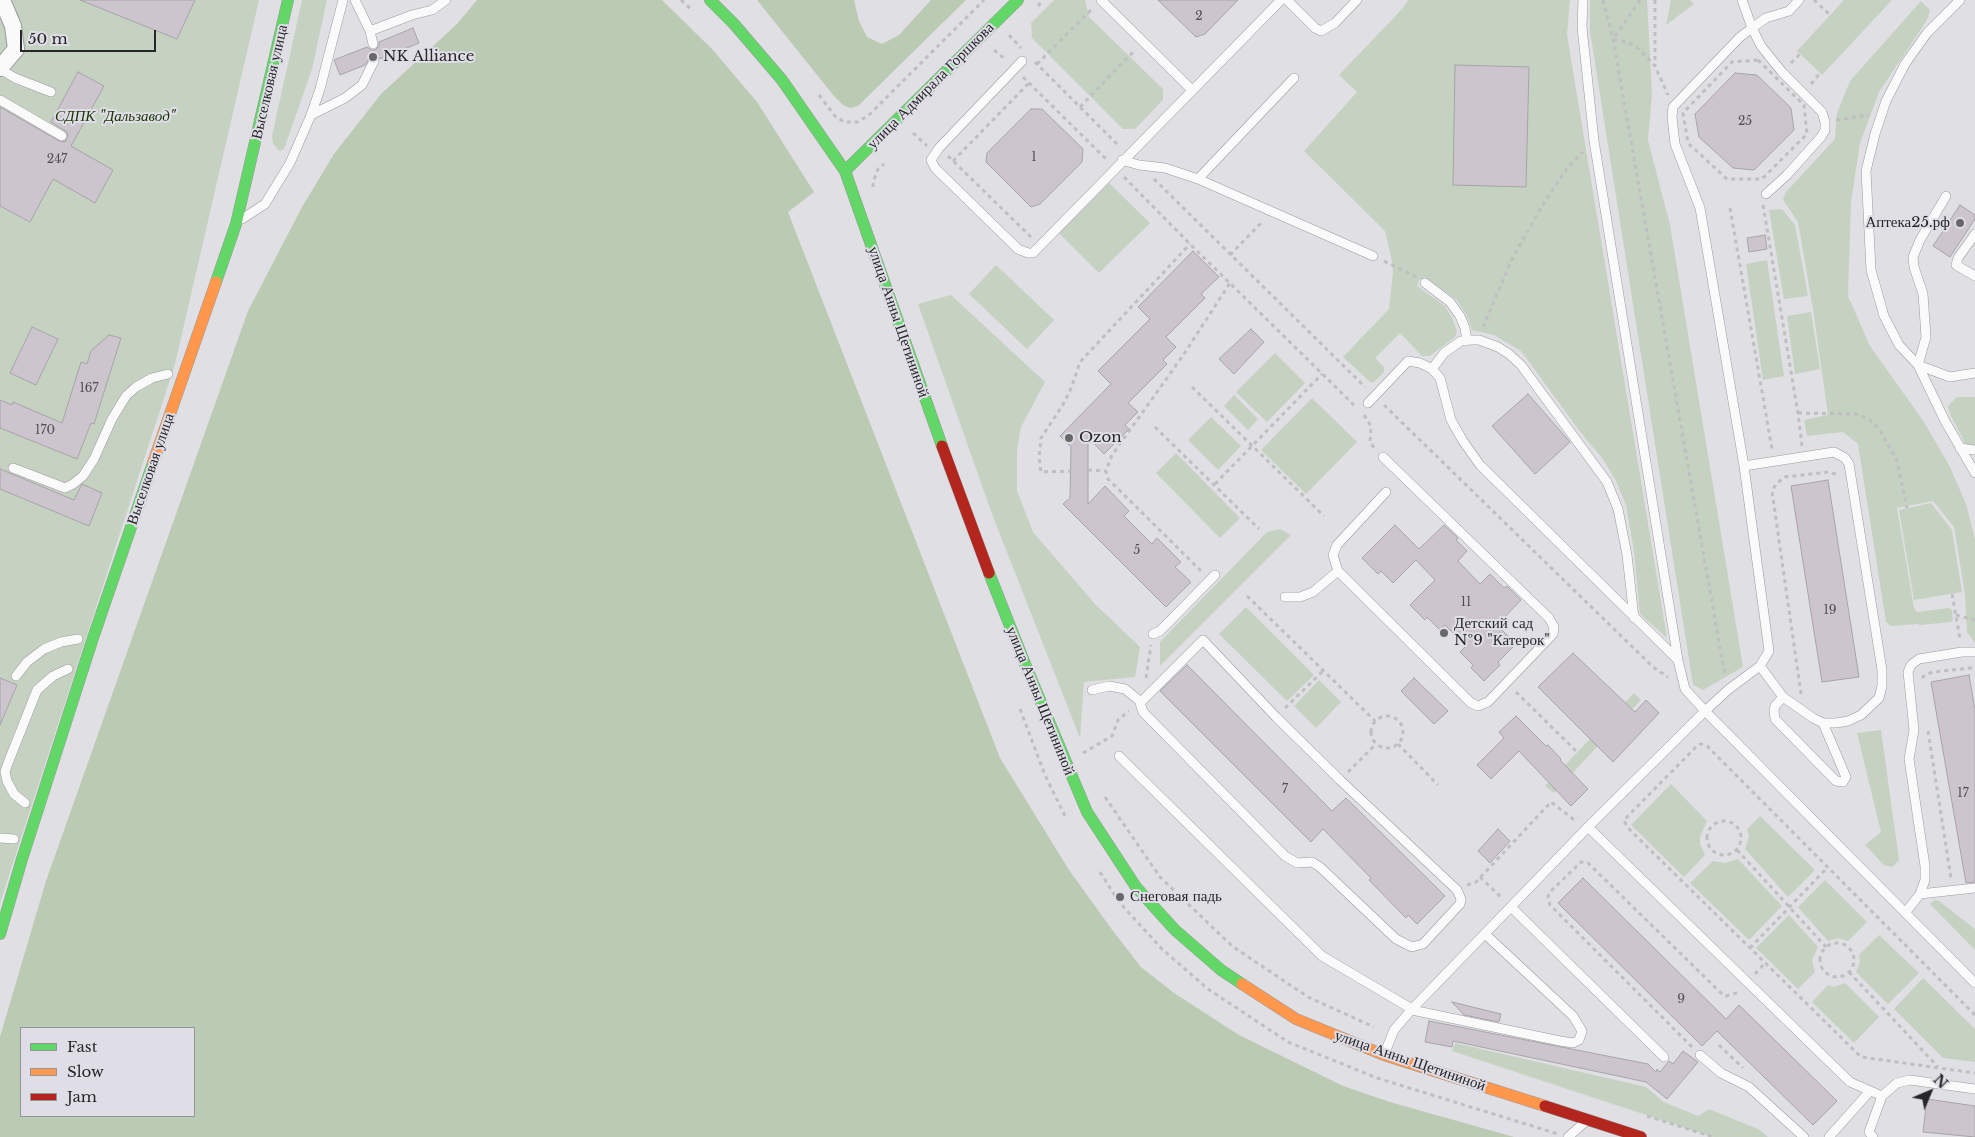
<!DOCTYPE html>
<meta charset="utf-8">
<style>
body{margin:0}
#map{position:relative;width:1975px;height:1137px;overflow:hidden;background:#e0dfe4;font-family:"Libre Baskerville",serif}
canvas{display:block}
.legend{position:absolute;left:20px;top:1027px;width:175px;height:90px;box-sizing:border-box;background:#dfdde6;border:1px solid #95949a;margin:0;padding:6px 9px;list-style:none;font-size:15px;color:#272629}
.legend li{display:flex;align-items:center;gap:10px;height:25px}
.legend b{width:25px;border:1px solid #95949a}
.north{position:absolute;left:1905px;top:1067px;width:50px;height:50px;-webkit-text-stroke:4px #dfdde6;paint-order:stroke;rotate:45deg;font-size:14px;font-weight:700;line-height:20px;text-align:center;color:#272629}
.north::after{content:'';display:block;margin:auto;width:18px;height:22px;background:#272629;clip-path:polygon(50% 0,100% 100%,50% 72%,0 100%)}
.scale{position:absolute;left:20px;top:30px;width:136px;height:22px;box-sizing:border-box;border:2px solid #272629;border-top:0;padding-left:6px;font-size:15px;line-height:18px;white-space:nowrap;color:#272629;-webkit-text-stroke:4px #dfdde6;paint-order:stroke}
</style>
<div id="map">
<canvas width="1975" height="1137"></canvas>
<ul class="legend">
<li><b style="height:6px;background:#63d668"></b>Fast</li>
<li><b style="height:6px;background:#ff974d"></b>Slow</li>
<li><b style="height:6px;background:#b3261e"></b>Jam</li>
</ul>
<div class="north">N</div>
<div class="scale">50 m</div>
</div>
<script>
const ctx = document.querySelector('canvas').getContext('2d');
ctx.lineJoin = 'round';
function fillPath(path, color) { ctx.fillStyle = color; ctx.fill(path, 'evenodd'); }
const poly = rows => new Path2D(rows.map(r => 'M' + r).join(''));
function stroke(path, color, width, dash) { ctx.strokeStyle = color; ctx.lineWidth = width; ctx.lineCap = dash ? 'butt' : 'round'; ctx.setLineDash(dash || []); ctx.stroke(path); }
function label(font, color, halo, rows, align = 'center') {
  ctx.font = font + ' "Libre Baskerville",serif'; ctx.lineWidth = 4; ctx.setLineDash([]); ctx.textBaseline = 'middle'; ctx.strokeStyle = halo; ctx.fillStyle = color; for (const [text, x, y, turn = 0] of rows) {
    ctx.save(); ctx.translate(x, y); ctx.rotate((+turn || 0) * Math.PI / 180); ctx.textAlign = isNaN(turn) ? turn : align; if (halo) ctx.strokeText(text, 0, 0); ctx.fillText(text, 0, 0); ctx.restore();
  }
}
fillPath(poly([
 [0,0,259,0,175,364,0,903],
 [302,0,327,0,312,69,284,149,279,151,273,143,272,136],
 [1054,0,1085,0,1089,17,1163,89,1163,100,1135,129,1123,129,1032,38,1031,23],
 [1408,0,1570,0,1567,35,1667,638,1640,614,1634,551,1626,505,1616,481,1603,459,1581,433,1521,351,1494,335,1472,330,1466,314,1457,300,1425,277,1419,280,1417,286,1445,306,1452,318,1457,331,1455,337,1430,356,1422,356,1400,333,1375,358,1384,367,1384,372,1374,382,1370,382,1343,357,1389,309,1393,272,1391,256,1385,231,1304,151,1357,92,1339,75,1403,8],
 [1590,0,1647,0,1652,94,1648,140,1670,225,1743,667,1703,690,1693,685,1590,31],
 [1671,0,1690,0,1694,4,1666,25],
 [1844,0,1892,0,1822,75,1797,51],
 [1921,1,1930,10,1927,20,1879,92,1860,143,1851,202,1848,296,1870,346,1924,422,1949,465,1966,504,1975,539,1975,643,1967,632,1965,594,1954,527,1933,501,1897,508,1914,608,1917,612,1949,608,1952,610,1953,620,1951,622,1920,625,1917,624,1891,626,1886,622,1858,444,1843,432,1807,436,1804,420,1828,415,1813,309,1798,222,1783,200,1786,192,1835,139,1837,113,1850,81],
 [1109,183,1150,223,1099,273,1059,233],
 [1782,209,1795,225,1808,296,1784,299,1769,210],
 [1767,260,1784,376,1763,380,1746,264],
 [996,265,1054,320,1027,349,969,294],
 [951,295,1045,382,1021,427,1017,450,1017,491,1033,532,1095,604,1140,647,1135,677,1084,682,1080,738,992,514,918,304],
 [1811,312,1820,369,1795,374,1787,316],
 [1275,353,1305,383,1267,422,1236,392],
 [1234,395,1258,419,1248,430,1224,406],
 [1957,397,1975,397,1975,455,1968,449,1950,414,1948,406],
 [1312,398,1357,442,1306,494,1261,450],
 [1211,417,1241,446,1218,470,1188,440],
 [1176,453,1240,518,1220,538,1156,473],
 [1931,503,1952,530,1962,592,1914,600,1899,510],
 [1280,529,1291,535,1160,666,1160,642,1267,532],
 [1246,607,1314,675,1287,701,1219,634],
 [1319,680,1341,702,1316,728,1294,706],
 [1634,693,1641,700,1554,793,1545,786],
 [1881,730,1899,860,1892,867,1884,865,1865,845,1881,832,1857,733],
 [1671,784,1707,821,1700,837,1700,844,1705,855,1684,877,1631,825],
 [1760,816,1815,870,1788,897,1745,849,1749,836,1747,829],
 [1738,859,1782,906,1749,940,1690,883,1713,861,1725,863],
 [1825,880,1867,922,1848,941,1838,938,1828,941,1798,907],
 [1935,900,1939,901,1975,929,1975,950,1930,904],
 [1789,915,1818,947,1812,960,1815,972,1798,989,1756,948],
 [1879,935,1919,973,1888,1004,1856,972,1860,962,1859,955],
 [1923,978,1975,1029,1975,1062,1943,1058,1894,1009],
 [1845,983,1879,1017,1854,1043,1812,1002,1828,985,1834,987],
 [1455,1043,1646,1087,1664,1102,1698,1116,1709,1109,1760,1130,1768,1137,1713,1137,1452,1051]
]), '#c6d2c1');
fillPath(poly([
 [477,0,662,0,712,49,757,102,814,192,788,212,1000,758,1069,870,1113,931,1141,967,1174,993,1239,1035,1343,1086,1390,1102,1514,1137,0,1137,0,1037,46,881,248,311,302,207,334,154,381,94,457,24],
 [21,1028,194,1028,194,1116,21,1116],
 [757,0,854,0,859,21,867,37,882,44,899,35,931,0,966,0,858,106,850,108,843,105,834,96]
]), '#bbcab3');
const building = poly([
 [80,0,195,0,177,39,80,0],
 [1158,0,1238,0,1205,34,1196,37,1158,0],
 [413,28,419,43,380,59,376,55,371,56,365,65,340,75,334,60,367,47,371,50,375,50,379,46,379,42,413,28],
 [1455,65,1529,67,1526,187,1453,185,1455,65],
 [78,72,104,86,71,146,113,170,95,203,53,179,30,222,0,206,0,107,59,141,65,142,68,136,67,132,51,122,78,72],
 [1735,73,1757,75,1791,108,1794,130,1754,170,1733,168,1699,137,1695,114,1735,73],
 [1031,109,1042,109,1083,149,1082,162,1040,204,1031,207,986,162,987,153,1031,109],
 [1960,205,1975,215,1975,219,1950,257,1933,246,1960,205],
 [1765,235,1767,249,1749,252,1747,238,1765,235],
 [1193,251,1219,277,1201,294,1205,298,1166,337,1176,347,1163,360,1167,364,1128,403,1138,412,1125,425,1129,429,1104,454,1088,437,1088,504,1105,486,1129,511,1124,516,1152,544,1157,538,1181,562,1175,567,1191,582,1166,607,1063,504,1070,498,1071,447,1060,436,1111,384,1098,371,1150,319,1138,307,1193,251],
 [32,327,58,339,36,385,10,373,32,327],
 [1251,329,1264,342,1234,374,1219,359,1251,329],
 [109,335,121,338,94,424,91,423,77,459,0,428,0,400,12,405,13,402,62,423,81,362,87,364,91,351,109,335],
 [1528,394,1570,442,1535,474,1492,426,1528,394],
 [0,469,74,500,82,484,102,493,89,526,0,489,0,469],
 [1828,480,1859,677,1822,682,1791,486,1828,480],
 [1395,525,1419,549,1444,525,1458,538,1456,540,1467,551,1458,561,1480,584,1490,574,1504,588,1507,586,1521,600,1497,625,1516,644,1498,662,1500,665,1484,681,1471,668,1473,665,1460,652,1466,646,1445,625,1440,630,1427,617,1425,620,1410,605,1435,580,1416,560,1393,583,1381,571,1378,574,1362,558,1395,525],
 [1573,653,1635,712,1646,700,1659,713,1613,762,1538,687,1573,653],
 [1187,665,1332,811,1346,798,1445,896,1417,924,1408,915,1406,918,1369,880,1371,878,1323,829,1311,842,1160,691,1187,665],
 [1969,675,1975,710,1975,882,1966,883,1931,682,1969,675],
 [0,678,17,685,0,725,0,678],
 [1414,678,1448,711,1434,724,1401,691,1414,678],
 [1516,716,1546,746,1548,745,1561,759,1560,760,1588,789,1571,806,1519,751,1491,779,1477,765,1504,738,1499,732,1516,716],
 [1498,829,1510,841,1490,863,1478,851,1498,829],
 [1583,878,1726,1019,1739,1005,1837,1101,1813,1125,1717,1031,1702,1046,1558,903,1583,878],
 [1452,1002,1501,1014,1499,1022,1464,1015,1452,1002],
 [1429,1021,1648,1064,1656,1072,1657,1069,1660,1072,1669,1061,1673,1064,1683,1051,1698,1062,1667,1099,1646,1082,1453,1041,1452,1047,1425,1042,1429,1021],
 [1927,1099,1975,1106,1975,1137,1923,1132,1927,1099]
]);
fillPath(building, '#cdc5ce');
stroke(building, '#a6a4a8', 1);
const lane = poly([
 [355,0,370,31,373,44],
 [1101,0,1192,90],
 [1287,0,1315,28,1321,31,1335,23,1357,0],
 [1583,0,1582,27,1594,141,1678,660,1685,689,1705,711,1729,689,1760,666,1769,651,1744,466,1700,208,1675,144,1672,117,1673,107,1740,37,1752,28,1742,0],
 [1960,0,1927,33,1905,64,1886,101,1875,134,1866,171,1871,270,1884,316,1899,345,1918,365,1945,421,1975,473],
 [370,31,412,15,432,10,446,0],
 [1022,61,939,148,931,160,935,168,1018,249,1028,253,1033,253,1281,0],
 [0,69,15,78,51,92],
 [0,100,62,136],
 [311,115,345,98,362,85,374,61],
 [1122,160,1139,165,1165,168,1198,179,1294,78],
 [1198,179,1373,256],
 [1766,194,1787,175,1821,137,1825,130,1825,122,1822,112,1782,72,1761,46,1752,28,1766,18,1789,11,1799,0],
 [242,219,265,204,290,163,311,115,320,89,343,0],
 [1975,234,1958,258,1956,265,1975,276],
 [1425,283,1450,302,1460,316,1465,328,1467,341],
 [1918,365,1926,337,1923,294,1914,267,1913,257,1920,240,1946,196],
 [1918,365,1950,377,1975,373],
 [1432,369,1444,353,1461,341,1472,340,1479,340,1498,347,1509,354,1521,365,1607,482,1618,509,1627,555,1634,618],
 [1368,403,1408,361,1420,363,1432,369,1440,378,1451,420,1463,441,1480,465,1678,660],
 [1960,448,1975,450],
 [1744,466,1834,452,1845,458,1849,464,1882,670,1882,686,1879,698,1861,715,1848,721,1836,723,1823,723,1813,718,1783,697,1775,706,1774,711,1775,719,1836,781,1843,782,1846,777,1823,723],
 [13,468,65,488,73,484,83,476,94,459,112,419,126,396,136,387,152,378,168,374],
 [1338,571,1471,703,1478,706,1488,702,1553,634,1554,627,1549,618,1383,457],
 [1285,597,1300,597,1313,592,1338,571,1333,555,1337,545,1386,492],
 [1153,634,1160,631,1215,575],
 [1203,640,1276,717,1340,780,1457,890,1461,899,1460,904,1423,944,1412,947,1396,939,1320,867,1312,862,1297,863,1285,856,1143,712,1140,703,1203,640],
 [1760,666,1783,697],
 [16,676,27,662,44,649,61,642,78,639],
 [1092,690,1109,686,1125,689,1141,702],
 [1119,756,1322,956,1412,1009],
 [25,803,14,794,7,781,5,772,8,763,37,690,53,676,68,669],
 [1588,827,1850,1082,1882,1096,1869,1132,1873,1137],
 [0,838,14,839],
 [1920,894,1975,888],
 [1511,907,1664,1057],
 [1905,913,1920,894,1925,880,1925,866,1909,759,1914,730,1908,672,1911,665,1919,659,1962,652,1975,652],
 [1412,1010,1560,1041,1573,1043,1579,1040,1582,1031,1573,1016,1485,934],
 [1384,1055,1394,1030,1412,1009,1588,827,1705,711,1975,983],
 [1700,1055,1721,1073,1749,1087,1804,1137],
 [1882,1096,1897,1083,1910,1080,1975,1089],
 [1568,1137,1585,1122],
 [1829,1137,1870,1091]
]);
const street = poly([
 [0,68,16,49,13,26,2,0]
]);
const fast = poly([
 [710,0,734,24,782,80,845,171,942,446],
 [845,171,1018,0],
 [216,282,236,224,288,0],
 [989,573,1027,669,1087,812,1136,887,1175,930,1221,970,1242,984],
 [0,934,22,859,93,638,153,463]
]);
const slow = poly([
 [153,463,216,282],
 [1242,984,1296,1019,1384,1055,1545,1106]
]);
const jam = poly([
 [942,446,989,573],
 [1545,1106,1641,1137]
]);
stroke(lane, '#9a999d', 10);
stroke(street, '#9a999d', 18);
stroke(fast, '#9a999d', 12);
stroke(slow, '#9a999d', 12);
stroke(jam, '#9a999d', 12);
stroke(poly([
 [681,0,693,11],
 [1603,0,1613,39,1725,676],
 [1640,0,1613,39,1629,43,1640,50,1655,66,1668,95],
 [1655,0,1655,65],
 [1814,0,1830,15],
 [1038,6,1043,0],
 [1009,35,1021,48],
 [994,50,1006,60],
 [1758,60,1804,105,1807,134,1762,179,1727,179,1688,143,1683,113,1732,62,1758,60],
 [1035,62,1120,147],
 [1791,63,1800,54],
 [1037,64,1093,8],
 [1023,77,1107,160],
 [1811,84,1820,73],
 [819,95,835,116,844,122,858,122,870,114,984,0],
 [1080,107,1134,51],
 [1836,120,1869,115],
 [913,133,927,146],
 [948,156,1031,237],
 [953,161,1029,83],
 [1124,177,1190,244,1356,407],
 [1154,179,1365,387],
 [873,187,873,182,878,169,884,164],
 [1763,205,1798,413,1802,446],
 [1730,208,1772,449],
 [1230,255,1263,221],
 [1384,261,1416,277],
 [1483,327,1512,259,1545,201,1566,170,1583,152],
 [1192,387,1324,516],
 [1384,405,1653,667,1668,677],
 [1798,413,1856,414,1869,419,1880,430,1897,461,1907,508],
 [1364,415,1371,426,1370,442,1375,449],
 [1155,427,1259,529],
 [1088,470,1106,471],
 [1072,471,1041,472,1039,457,1041,438,1064,403,1072,386,1080,362,1190,244],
 [1215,484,1322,374],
 [1201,571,1108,479,1106,471,1112,455,1182,357,1230,283],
 [1952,594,1960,639],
 [1247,596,1375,721],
 [1956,615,1975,620],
 [1146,678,1151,645],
 [1922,678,1925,675,1933,672,1971,668,1975,670],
 [1516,692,1576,751],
 [1801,694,1772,491,1776,484,1785,477,1829,472,1838,475],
 [1285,708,1324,670],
 [1020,709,1045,775,1065,816],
 '1371 732a16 16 0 1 1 32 0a16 16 0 1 1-32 0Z',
 [1928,731,1951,878],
 [1398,744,1438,785],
 [1083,753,1112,736,1118,720,1129,711],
 [1348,772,1376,744],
 [1105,797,1160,877,1232,946,1308,997,1374,1027],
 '1707 838a17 17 0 1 1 34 0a17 17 0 1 1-34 0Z',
 [1737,850,1826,947],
 [1100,872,1119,902,1162,949,1208,989,1288,1042,1377,1078,1558,1134],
 [1480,877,1503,899],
 [1467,885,1476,882,1551,802,1573,819,1578,817],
 '1820 960a17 17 0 1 1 34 0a17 17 0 1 1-34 0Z',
 [1750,948,1827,868],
 [1849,972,1938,1067],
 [1755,974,1765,963],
 [1975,1015,1707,746,1701,744,1697,746,1624,820,1627,827,1861,1057,1975,1073],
 [1719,1045,1743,1068],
 [1692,1047,1550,905,1548,897,1550,892,1581,862,1588,863,1721,993,1726,996,1740,992],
 [1647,1116,1713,1137]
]), '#bfbfc0', 3, [4, 4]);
stroke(lane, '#fafafb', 9);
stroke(street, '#fafafb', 16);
stroke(fast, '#63d668', 11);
stroke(slow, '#ff974d', 11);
stroke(jam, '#b3261e', 11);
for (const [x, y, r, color] of [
 [373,57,5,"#68676a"],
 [1960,223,5,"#68676a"],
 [1069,438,5,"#68676a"],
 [1444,633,5,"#68676a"],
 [1120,897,5,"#68676a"]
]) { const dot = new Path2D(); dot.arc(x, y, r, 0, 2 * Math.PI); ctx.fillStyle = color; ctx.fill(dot); stroke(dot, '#dfdde6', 2); }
label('12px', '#504e52', null, [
 ["2",1199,17],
 ["25",1745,122],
 ["1",1034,158],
 ["247",57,160],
 ["167",89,389],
 ["170",45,431],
 ["5",1137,551],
 ["11",1466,603],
 ["19",1830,611],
 ["7",1285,790],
 ["17",1963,794],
 ["9",1681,1000]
]);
label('15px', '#272629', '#dfdde6', [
 ["NK Alliance",383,57],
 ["Аптека25.рф",1950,223,"right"],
 ["Ozon",1079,438],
 ["Детский сад",1454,624],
 ["№9 \"Катерок\"",1454,641],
 ["Снеговая падь",1130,897]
], 'left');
label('15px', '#272629', '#dfdde6', [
 ["Выселковая улица",270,82,-77],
 ["улица Адмирала Горшкова",931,86,-45],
 ["улица Анны Щетининой",898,322,71],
 ["Выселковая улица",151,469,-71],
 ["улица Анны Щетининой",1040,701,68],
 ["улица Анны Щетининой",1410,1061,19]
]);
label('italic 15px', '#183302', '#dfdde6', [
 ["СДПК \"Дальзавод\"",115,117]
]);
</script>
